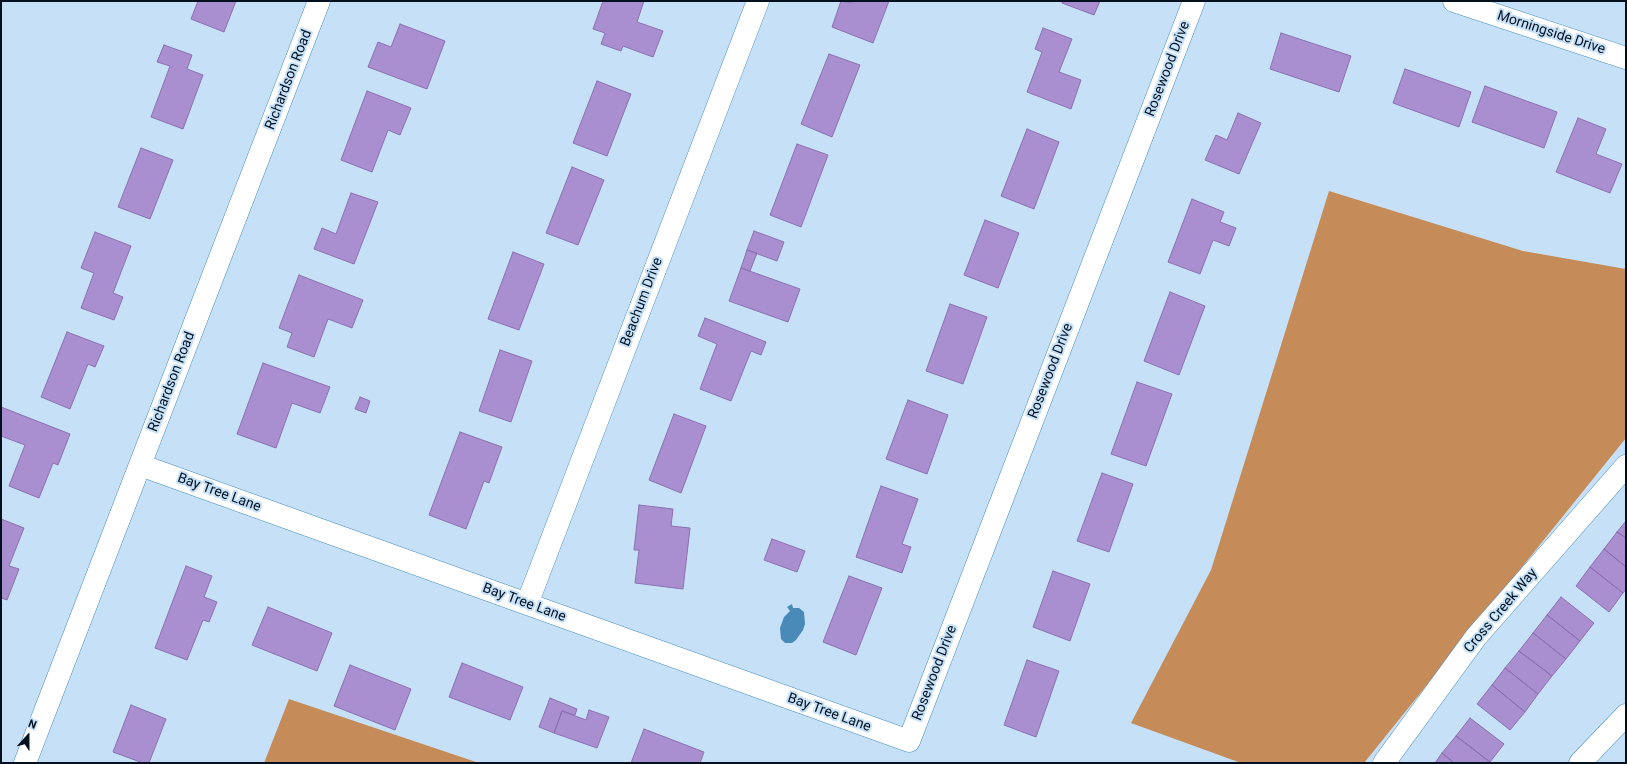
<!DOCTYPE html>
<style>
body{margin:0}
#map{position:relative;width:1627px;height:764px;overflow:hidden;background:#c6e1f7;font-family:Roboto,sans-serif}
canvas{display:block}
.frame{position:absolute;inset:0;border:2px solid #00101f;pointer-events:none}
.north{position:absolute;left:8px;top:716px;width:40px;height:40px;-webkit-text-stroke:3px #c6e1f7;paint-order:stroke;rotate:21deg;font-size:11px;font-weight:700;line-height:16px;text-align:center;color:#00101f}
.north::after{content:'';display:block;margin:auto;width:14px;height:18px;background:#00101f;clip-path:polygon(50% 0,100% 100%,50% 72%,0 100%)}
</style>
<div id="map">
<canvas width="1627" height="764"></canvas>
<div class="frame"></div>
<div class="north">N</div>
</div>
<script>
const ctx = document.querySelector('canvas').getContext('2d');
ctx.lineJoin = 'round';
function fillPath(path, color) { ctx.fillStyle = color; ctx.fill(path, 'evenodd'); }
const poly = rows => new Path2D(rows.map(r => 'M' + r).join(''));
function stroke(path, color, width, dash) { ctx.strokeStyle = color; ctx.lineWidth = width; ctx.lineCap = dash ? 'butt' : 'round'; ctx.setLineDash(dash || []); ctx.stroke(path); }
function label(font, color, halo, rows, align = 'center') {
  ctx.font = font + ' Roboto,sans-serif'; ctx.lineWidth = 4; ctx.setLineDash([]); ctx.textBaseline = 'middle'; ctx.strokeStyle = halo; ctx.fillStyle = color; for (const [text, x, y, turn = 0] of rows) {
    ctx.save(); ctx.translate(x, y); ctx.rotate((+turn || 0) * Math.PI / 180); ctx.textAlign = isNaN(turn) ? turn : align; if (halo) ctx.strokeText(text, 0, 0); ctx.fillText(text, 0, 0); ctx.restore();
  }
}
fillPath(poly([
 [1329,191,1523,251,1626,269,1626,438,1364,763,1241,763,1131,723,1211,570],
 [289,699,479,763,264,763]
]), '#c58c59');
fillPath(poly([
 [792,604,793,608,799,608,804,612,805,624,803,630,796,640,792,643,785,643,781,639,780,628,784,617,790,611,787,607]
]), '#4a8ab9');
const building = poly([
 [198,1,236,1,224,32,191,19,198,1],
 [603,1,644,1,637,22,663,31,653,57,623,46,621,51,601,44,605,33,593,29,603,1],
 [841,1,852,3,853,1,889,1,873,43,832,27,841,1],
 [1063,1,1100,1,1094,15,1062,3,1063,1],
 [400,24,445,41,427,89,368,67,378,42,391,47,400,24],
 [1043,28,1072,39,1059,72,1081,80,1071,109,1027,92,1042,52,1035,49,1043,28],
 [1281,33,1351,56,1339,92,1270,69,1281,33],
 [164,45,192,55,187,69,203,75,183,129,151,117,170,66,157,62,164,45],
 [829,54,860,65,832,137,801,124,829,54],
 [1405,69,1471,92,1459,127,1393,103,1405,69],
 [597,81,631,94,607,156,573,143,597,81],
 [1485,86,1557,112,1544,148,1472,122,1485,86],
 [367,91,411,108,400,135,388,130,372,172,341,160,367,91],
 [1238,113,1261,123,1239,174,1205,160,1216,135,1227,140,1238,113],
 [1578,118,1606,129,1596,154,1622,164,1610,193,1556,172,1578,118],
 [1027,129,1059,142,1034,209,1001,196,1027,129],
 [797,144,828,155,801,227,770,215,797,144],
 [141,148,173,160,150,219,118,207,141,148],
 [572,167,604,180,578,245,546,233,572,167],
 [351,193,378,202,354,264,314,249,322,228,336,234,351,193],
 [1192,199,1224,212,1220,222,1236,228,1229,246,1213,240,1200,274,1168,262,1192,199],
 [985,220,1019,233,998,288,964,275,985,220],
 [754,231,784,242,777,261,747,250,754,231],
 [95,232,131,246,113,293,123,297,114,320,81,308,94,273,81,268,95,232],
 [747,250,757,253,750,271,741,268,747,250],
 [513,252,544,264,519,330,488,319,513,252],
 [741,268,800,289,788,322,729,301,741,268],
 [299,275,363,300,352,328,328,319,314,357,287,347,292,333,279,328,299,275],
 [1170,292,1205,306,1179,375,1144,361,1170,292],
 [950,304,987,317,963,384,926,371,950,304],
 [705,318,766,342,761,355,751,351,731,401,700,389,717,344,698,336,705,318],
 [67,332,104,346,95,367,88,364,70,409,41,397,67,332],
 [500,350,532,361,511,422,479,411,500,350],
 [263,363,330,387,320,413,292,403,276,448,237,434,263,363],
 [1137,382,1172,394,1146,466,1111,454,1137,382],
 [360,397,370,401,366,413,355,409,360,397],
 [908,400,948,415,927,474,886,459,908,400],
 [1,407,70,434,58,465,53,463,39,498,9,486,25,445,1,436,1,407],
 [674,414,706,426,681,493,649,480,674,414],
 [460,432,502,447,489,483,484,481,466,529,429,515,460,432],
 [1102,473,1133,484,1109,552,1077,541,1102,473],
 [881,486,918,499,902,544,911,547,902,573,856,557,881,486],
 [639,505,673,509,671,526,690,528,683,589,635,583,639,550,634,550,639,505],
 [1,519,24,528,9,566,19,569,7,600,1,598,1,519],
 [1626,521,1626,538,1617,532,1626,521],
 [1617,532,1626,538,1626,567,1604,549,1617,532],
 [772,539,805,551,797,572,764,560,772,539],
 [1604,549,1626,567,1626,589,1623,593,1590,567,1604,549],
 [186,566,212,576,204,597,217,602,209,622,203,620,187,660,155,648,186,566],
 [1590,567,1623,593,1609,612,1576,586,1590,567],
 [1053,571,1090,584,1070,641,1033,627,1053,571],
 [849,576,882,588,856,655,823,642,849,576],
 [1561,597,1594,623,1580,641,1547,615,1561,597],
 [268,607,332,633,317,671,252,645,268,607],
 [1547,615,1580,641,1566,659,1533,633,1547,615],
 [1533,633,1566,659,1552,676,1519,651,1533,633],
 [1519,651,1552,676,1538,694,1505,668,1519,651],
 [1027,660,1059,671,1036,737,1004,725,1027,660],
 [462,663,523,687,510,720,449,697,462,663],
 [350,665,411,689,395,730,334,706,350,665],
 [1505,668,1538,694,1525,712,1492,685,1505,668],
 [1492,685,1525,712,1510,730,1477,704,1492,685],
 [550,698,577,709,575,715,562,711,554,733,539,727,550,698],
 [131,705,166,719,149,763,143,763,113,752,131,705],
 [589,710,609,717,597,748,554,733,562,711,586,720,589,710],
 [1470,718,1504,744,1490,762,1456,736,1470,718],
 [644,729,704,752,700,763,631,763,644,729],
 [1456,736,1490,762,1488,763,1454,763,1442,753,1456,736],
 [1442,753,1454,763,1435,763,1442,753]
]);
fillPath(building, '#a98fd0');
stroke(building, '#8b6fb2', 1);
const street = poly([
 [1454,1,1626,58],
 [140,465,909,741,1194,1],
 [527,604,758,1],
 [25,763,319,1],
 [1384,763,1476,637,1626,466],
 [1580,763,1626,715]
]);
stroke(street, '#4a8fc1', 23);
stroke(street, '#fff', 22);
label('14px', '#00101f', '#c6e1f7', [
 ["Morningside Drive",1551,33,18],
 ["Rosewood Drive",1168,69,-69],
 ["Richardson Road",289,80,-69],
 ["Beachum Drive",642,302,-69],
 ["Rosewood Drive",1051,371,-69],
 ["Richardson Road",172,382,-69],
 ["Bay Tree Lane",219,493,20],
 ["Bay Tree Lane",524,603,20],
 ["Cross Creek Way",1501,611,-50],
 ["Rosewood Drive",935,673,-69],
 ["Bay Tree Lane",829,713,20]
]);
</script>
